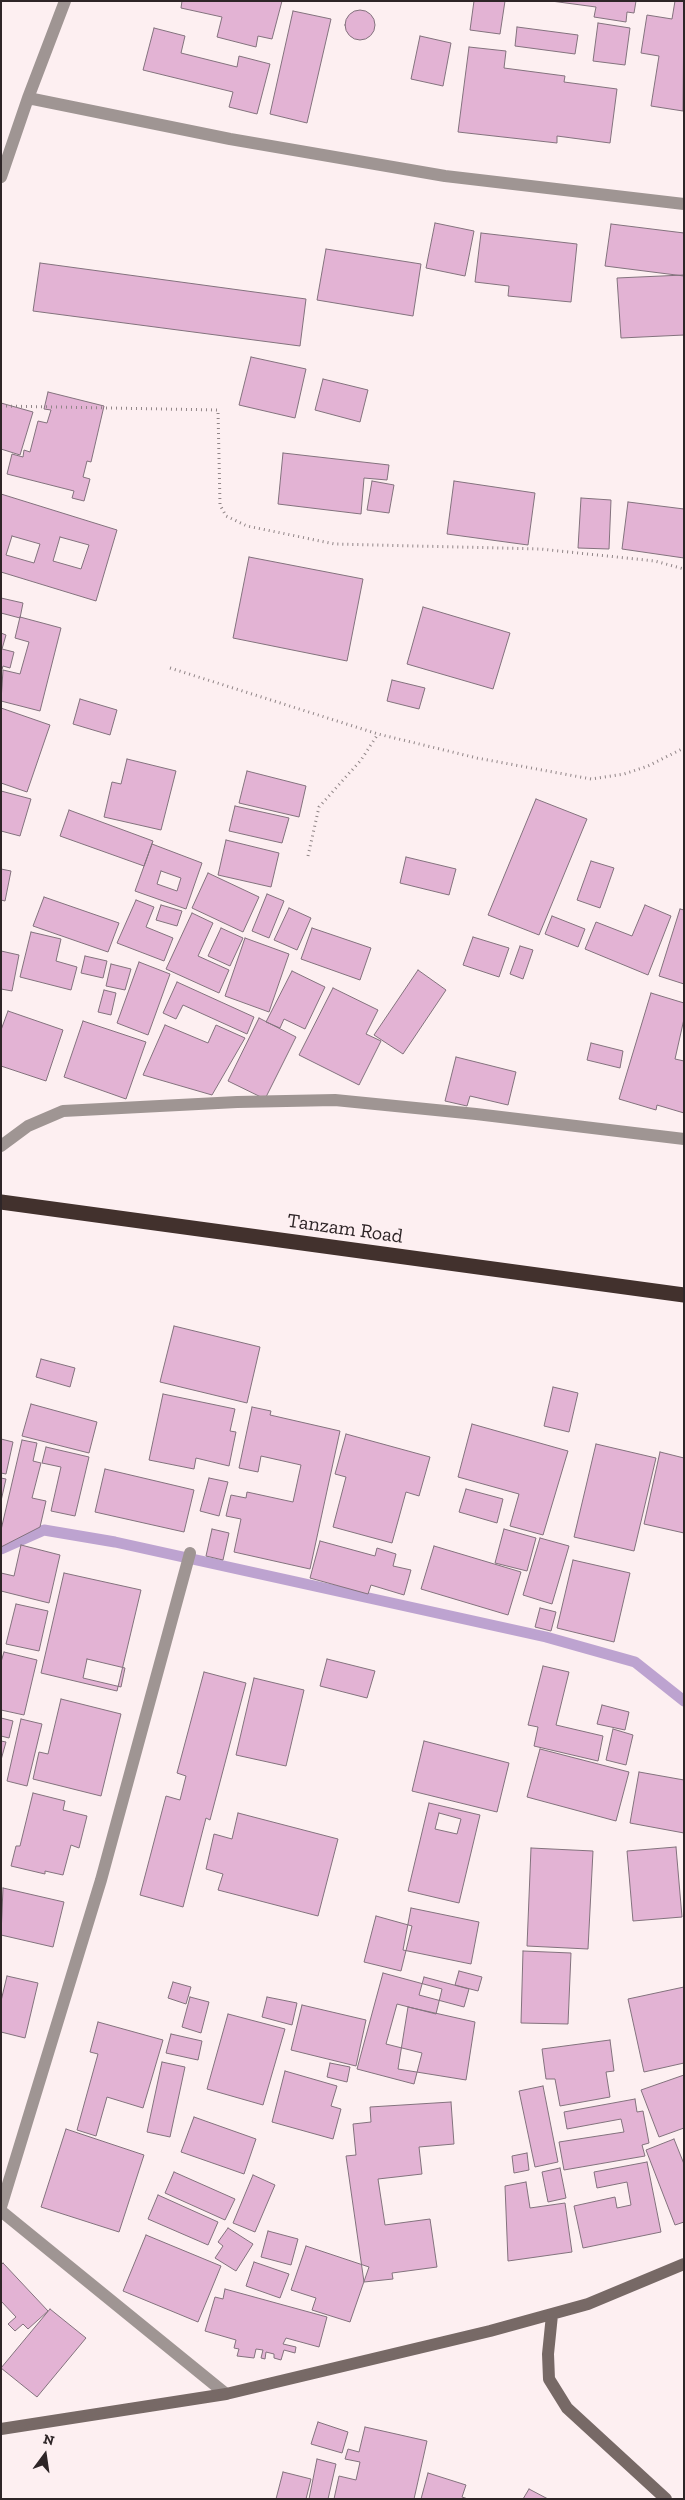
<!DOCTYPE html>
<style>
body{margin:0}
#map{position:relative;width:685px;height:2500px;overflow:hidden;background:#fdeff1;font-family:"Zilla Slab",serif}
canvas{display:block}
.frame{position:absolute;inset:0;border:2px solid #2e2527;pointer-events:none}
.north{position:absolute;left:20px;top:2430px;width:50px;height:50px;-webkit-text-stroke:4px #fdeff1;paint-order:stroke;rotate:14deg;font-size:14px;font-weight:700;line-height:20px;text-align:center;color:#2e2527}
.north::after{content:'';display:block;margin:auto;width:18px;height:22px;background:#2e2527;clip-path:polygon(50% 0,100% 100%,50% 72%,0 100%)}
</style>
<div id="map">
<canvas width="685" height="2500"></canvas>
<div class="frame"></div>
<div class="north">N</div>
</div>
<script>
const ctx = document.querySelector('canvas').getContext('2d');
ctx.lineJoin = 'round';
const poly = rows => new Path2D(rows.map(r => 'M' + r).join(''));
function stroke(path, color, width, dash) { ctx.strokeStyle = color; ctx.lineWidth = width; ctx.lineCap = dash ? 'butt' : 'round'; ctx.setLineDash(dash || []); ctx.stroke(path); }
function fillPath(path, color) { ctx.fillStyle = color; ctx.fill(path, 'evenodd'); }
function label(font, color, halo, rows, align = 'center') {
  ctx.font = font + ' "Zilla Slab",serif'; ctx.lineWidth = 4; ctx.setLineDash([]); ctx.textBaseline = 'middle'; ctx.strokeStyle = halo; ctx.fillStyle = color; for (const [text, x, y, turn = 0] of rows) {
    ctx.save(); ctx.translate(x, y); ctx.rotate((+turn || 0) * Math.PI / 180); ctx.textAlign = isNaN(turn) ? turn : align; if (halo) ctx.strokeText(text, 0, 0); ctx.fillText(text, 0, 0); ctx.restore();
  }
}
stroke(poly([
 [1,1549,44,1530,115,1542,546,1637,635,1662,684,1701]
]), '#bda3d0', 11);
const building = poly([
 [182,1,282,1,272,39,258,36,256,47,217,37,222,17,181,8,182,1],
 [474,1,505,1,500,34,470,30,474,1],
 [551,1,636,1,634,13,627,12,626,22,594,17,596,7,551,1],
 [675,1,684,1,683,111,651,106,659,56,641,53,647,15,672,19,675,1],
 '345 25a15 15 0 1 1 30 0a15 15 0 1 1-30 0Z',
 [293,11,331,19,307,123,270,114,293,11],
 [598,23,630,28,625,65,593,61,598,23],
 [517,27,578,35,575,54,515,46,517,27],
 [154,28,185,36,181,53,237,67,239,56,270,64,257,114,229,107,233,92,143,70,154,28],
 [420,36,451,43,443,86,411,79,420,36],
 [469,47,506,51,504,68,565,76,564,82,617,89,610,143,557,136,557,143,458,132,469,47],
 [435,223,474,231,465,276,426,268,435,223],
 [611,224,684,233,684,276,605,266,611,224],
 [481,233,577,244,571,302,508,296,509,286,475,282,481,233],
 [326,249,421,264,413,316,317,300,326,249],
 [40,263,306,299,300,346,33,311,40,263],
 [684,275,684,335,621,338,617,278,684,275],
 [251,357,306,369,295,418,239,405,251,357],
 [323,379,368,390,360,422,315,410,323,379],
 [48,392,104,406,91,462,87,461,83,477,90,479,84,501,72,498,74,491,7,474,12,454,23,457,24,450,30,452,38,421,47,423,51,410,44,409,48,392],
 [1,403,33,412,20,455,1,449,1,403],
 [283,453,389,465,387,480,364,478,361,514,278,504,283,453],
 [372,481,394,485,389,513,367,510,372,481],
 [454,481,535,493,528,545,447,534,454,481],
 [1,494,117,530,96,601,1,572,1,494],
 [12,536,40,544,34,563,6,555,12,536],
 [60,537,89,545,81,569,53,561,60,537],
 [581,498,611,500,609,549,578,548,581,498],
 [628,502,684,509,684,558,622,549,628,502],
 [249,557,363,579,347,661,233,638,249,557],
 [1,598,23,603,20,618,1,613,1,598],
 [423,607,510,633,493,689,407,664,423,607],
 [20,617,61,628,40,711,1,701,3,670,20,674,29,642,15,638,20,617],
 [1,633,6,635,2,649,14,652,10,668,3,666,1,673,1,633],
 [392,680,425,688,419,709,387,701,392,680],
 [80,699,117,710,110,735,73,724,80,699],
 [1,708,50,725,27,792,1,783,1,708],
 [127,759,176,771,161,830,104,817,112,782,121,784,127,759],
 [247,771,306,786,299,817,239,803,247,771],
 [1,791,31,799,20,836,1,831,1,791],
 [536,799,587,819,539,935,488,915,536,799],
 [235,806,289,818,282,843,229,831,235,806],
 [69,810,153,841,144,866,60,836,69,810],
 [226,840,279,853,271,887,218,875,226,840],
 [152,844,202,863,186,909,135,891,152,844],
 [161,871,181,878,177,891,157,884,161,871],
 [406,857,456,869,449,895,400,883,406,857],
 [591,861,614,868,600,908,577,900,591,861],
 [1,869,11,871,5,901,1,900,1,869],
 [208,873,259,897,243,932,192,908,208,873],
 [267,894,284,901,269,938,252,931,267,894],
 [44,897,119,923,108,952,33,926,44,897],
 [136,900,154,907,146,927,173,938,164,961,117,943,136,900],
 [161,905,182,911,177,926,156,920,161,905],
 [645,905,671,916,648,975,585,949,596,922,632,936,645,905],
 [289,908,311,918,297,950,274,940,289,908],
 [680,909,684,910,684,984,659,976,680,909],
 [192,913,213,923,198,956,229,970,219,993,166,969,192,913],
 [552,916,585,929,578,947,545,934,552,916],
 [221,928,243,938,230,966,208,956,221,928],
 [312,928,371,948,360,980,301,959,312,928],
 [31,932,61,939,56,961,77,967,71,990,20,977,31,932],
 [473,937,509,948,499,977,463,965,473,937],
 [245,938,289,954,269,1012,225,996,245,938],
 [520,946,533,950,523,979,510,974,520,946],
 [1,951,19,955,12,991,1,989,1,951],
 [85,956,107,961,103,978,81,973,85,956],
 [139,962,170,974,148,1035,117,1023,139,962],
 [111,964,131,969,125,990,106,986,111,964],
 [418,970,446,990,403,1054,374,1035,418,970],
 [292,971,325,987,305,1029,284,1019,280,1028,266,1022,292,971],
 [177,982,254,1017,247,1034,183,1005,176,1019,163,1013,177,982],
 [333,988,378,1010,366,1034,381,1041,359,1085,299,1055,333,988],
 [104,990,116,993,111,1015,98,1012,104,990],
 [651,993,684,1003,684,1113,657,1105,656,1110,619,1099,651,993],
 [8,1011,63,1030,46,1081,1,1066,1,1030,8,1011],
 [259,1018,296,1037,265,1099,228,1081,259,1018],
 [684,1019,684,1061,675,1059,684,1019],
 [83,1021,146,1042,126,1099,64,1077,83,1021],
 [165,1025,208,1043,216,1025,245,1038,212,1095,143,1075,165,1025],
 [591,1043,623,1051,620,1068,587,1060,591,1043],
 [456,1057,516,1072,508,1105,470,1096,467,1106,445,1101,456,1057],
 [174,1326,260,1347,247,1403,160,1382,174,1326],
 [41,1359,75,1368,70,1387,36,1377,41,1359],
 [553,1387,578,1393,569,1432,544,1426,553,1387],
 [163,1394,235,1409,230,1431,236,1432,229,1466,196,1458,194,1469,149,1460,163,1394],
 [31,1404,97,1422,89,1453,22,1436,31,1404],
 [252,1407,271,1411,270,1415,340,1431,310,1569,234,1552,241,1519,226,1516,231,1495,246,1498,247,1492,293,1502,301,1465,261,1456,258,1472,239,1468,252,1407],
 [472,1424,568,1451,543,1535,510,1526,519,1494,458,1477,472,1424],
 [346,1434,430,1457,419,1496,406,1492,392,1543,333,1527,346,1477,335,1474,346,1434],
 [1,1439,13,1442,6,1474,1,1473,1,1439],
 [22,1440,37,1443,33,1461,41,1463,32,1498,46,1501,40,1527,1,1547,1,1530,22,1440],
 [596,1444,656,1458,634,1551,574,1537,596,1444],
 [46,1447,89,1457,75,1516,51,1511,61,1467,42,1463,46,1447],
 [660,1452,684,1458,684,1533,644,1524,660,1452],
 [105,1469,194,1490,184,1532,95,1512,105,1469],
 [1,1478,6,1479,1,1501,1,1478],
 [209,1478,228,1482,219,1516,200,1511,209,1478],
 [466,1489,503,1499,497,1523,459,1512,466,1489],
 [212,1529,229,1533,223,1560,206,1556,212,1529],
 [504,1529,536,1538,527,1571,495,1563,504,1529],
 [540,1538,569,1546,552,1604,523,1595,540,1538],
 [320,1541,375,1556,377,1548,396,1554,393,1566,411,1570,404,1595,371,1585,368,1594,310,1578,320,1541],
 [21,1545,60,1555,49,1603,1,1591,1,1573,14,1576,21,1545],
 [434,1546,521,1572,508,1615,421,1589,434,1546],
 [573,1560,630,1573,614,1642,557,1628,573,1560],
 [64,1573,141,1590,117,1691,41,1673,64,1573],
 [16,1604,48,1611,39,1651,6,1644,16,1604],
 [540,1608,556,1612,551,1631,535,1627,540,1608],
 [4,1652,37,1660,24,1715,1,1710,1,1662,4,1652],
 [87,1659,125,1668,121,1687,83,1678,87,1659],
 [327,1659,375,1671,367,1698,320,1686,327,1659],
 [543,1666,569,1672,556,1725,603,1736,598,1761,534,1746,538,1727,528,1725,543,1666],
 [204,1672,246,1683,210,1820,206,1818,183,1907,140,1895,166,1796,180,1800,186,1776,177,1773,204,1672],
 [254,1678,304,1690,286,1766,236,1755,254,1678],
 [61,1699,121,1714,101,1796,33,1779,39,1752,48,1754,61,1699],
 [602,1705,629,1712,625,1730,597,1724,602,1705],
 [1,1718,13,1721,9,1738,1,1736,1,1718],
 [21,1719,42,1724,27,1786,7,1781,21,1719],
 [613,1729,633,1735,626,1765,606,1760,613,1729],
 [1,1741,6,1742,1,1760,1,1741],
 [424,1741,509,1763,497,1812,412,1791,424,1741],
 [540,1749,629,1772,616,1821,527,1797,540,1749],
 [639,1772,684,1780,684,1833,630,1823,639,1772],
 [33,1793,65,1801,63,1810,87,1816,79,1848,71,1845,63,1875,45,1871,45,1874,11,1866,16,1846,20,1846,33,1793],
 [429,1803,480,1815,459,1903,408,1891,429,1803],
 [238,1813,338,1839,318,1916,218,1890,223,1874,206,1869,214,1834,232,1839,238,1813],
 [439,1813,461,1819,457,1834,435,1829,439,1813],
 [676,1847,682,1917,633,1921,627,1851,676,1847],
 [531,1848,593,1851,588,1949,527,1946,531,1848],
 [3,1888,64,1902,53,1947,1,1935,3,1888],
 [411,1908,479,1922,471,1964,403,1950,411,1908],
 [376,1916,412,1926,401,1971,364,1962,376,1916],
 [523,1951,571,1953,568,2024,521,2023,523,1951],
 [459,1971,482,1977,478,1991,455,1985,459,1971],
 [383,1973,442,1989,436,2014,397,2004,386,2044,422,2053,414,2084,357,2069,383,1973],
 [7,1976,38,1983,25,2038,1,2032,1,2001,7,1976],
 [424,1977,469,1989,464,2007,419,1995,424,1977],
 [173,1982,191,1987,186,2004,168,1998,173,1982],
 [684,1987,684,2063,644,2072,628,1999,684,1987],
 [190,1997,209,2002,201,2033,182,2027,190,1997],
 [267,1997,297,2003,292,2025,262,2017,267,1997],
 [302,2005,366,2020,356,2066,291,2050,302,2005],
 [408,2007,475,2022,466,2080,398,2069,408,2007],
 [228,2014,285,2029,263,2105,207,2089,228,2014],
 [98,2022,163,2040,143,2108,107,2097,96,2136,77,2130,98,2054,90,2052,98,2022],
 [171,2034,202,2041,198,2060,166,2053,171,2034],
 [610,2040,614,2071,606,2072,610,2097,560,2106,555,2079,546,2079,542,2049,610,2040],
 [162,2062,185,2067,170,2137,147,2132,162,2062],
 [330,2063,350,2067,347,2082,327,2077,330,2063],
 [285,2071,337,2086,331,2106,341,2109,333,2139,272,2122,285,2071],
 [684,2075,684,2128,659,2137,641,2090,684,2075],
 [543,2086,558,2162,535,2167,519,2091,543,2086],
 [635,2099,637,2112,643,2111,649,2143,642,2145,645,2156,564,2170,559,2142,624,2132,621,2119,567,2129,564,2112,635,2099],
 [451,2102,454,2144,419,2147,422,2174,378,2179,385,2225,430,2219,437,2267,392,2273,393,2279,364,2282,346,2156,356,2155,353,2124,371,2122,370,2107,451,2102],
 [194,2117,256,2139,244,2174,181,2152,194,2117],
 [66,2129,144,2155,119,2232,41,2207,66,2129],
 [674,2139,684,2164,684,2222,675,2225,646,2150,674,2139],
 [527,2153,529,2170,514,2173,512,2156,527,2153],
 [647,2162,661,2232,583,2248,574,2206,615,2197,617,2208,631,2205,627,2182,597,2188,594,2172,647,2162],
 [560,2168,566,2198,548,2202,542,2172,560,2168],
 [174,2172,235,2199,225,2220,165,2193,174,2172],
 [253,2175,275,2185,255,2232,233,2223,253,2175],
 [526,2182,530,2208,565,2203,572,2252,508,2261,505,2186,526,2182],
 [158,2195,218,2222,208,2245,148,2219,158,2195],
 [228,2228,253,2244,236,2271,215,2258,223,2246,218,2242,228,2228],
 [268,2231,298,2239,291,2265,261,2257,268,2231],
 [146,2235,221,2266,198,2322,123,2291,146,2235],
 [306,2246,369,2267,350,2322,312,2310,316,2298,291,2290,306,2246],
 [254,2262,289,2274,280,2298,246,2286,254,2262],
 [3,2263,48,2311,28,2329,23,2324,15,2331,8,2324,16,2317,1,2301,1,2265,3,2263],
 [225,2289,327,2317,319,2347,286,2338,283,2344,296,2347,295,2353,284,2350,281,2360,274,2358,274,2354,266,2352,265,2359,261,2358,263,2350,256,2349,254,2358,237,2356,239,2349,234,2348,236,2340,205,2331,215,2297,223,2299,225,2289],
 [50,2309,86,2338,37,2397,1,2368,50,2309],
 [318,2422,348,2432,342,2453,311,2444,318,2422],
 [365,2427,427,2441,414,2499,334,2499,339,2476,356,2480,360,2462,345,2459,348,2449,359,2452,365,2427],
 [317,2459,336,2464,328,2499,309,2499,317,2459],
 [283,2472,311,2479,306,2499,276,2499,283,2472],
 [428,2473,466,2485,462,2497,468,2499,421,2499,428,2473],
 [529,2489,548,2499,523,2499,529,2489]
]);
fillPath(building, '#e3b3d4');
stroke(building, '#83727d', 1);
stroke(poly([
 [1,406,218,410,220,505,226,516,247,526,335,544,540,549,655,561,684,569],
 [170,668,378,734,477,758,591,779,624,774,648,766,684,748],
 [308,856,319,807,361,760,378,734]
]), '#908587', 3, [1, 4]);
stroke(poly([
 [28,98,230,139,445,176,684,204],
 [1,177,28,98,65,1],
 [1,1146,28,1126,63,1111,237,1102,335,1100,476,1114,684,1139],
 [1,2207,101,1880,190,1553],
 [1,2211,226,2394]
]), '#9f9593', 12);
stroke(poly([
 [552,2315,548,2354,549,2379,567,2408,666,2499],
 [1,2429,226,2394,490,2331,588,2304,684,2264]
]), '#776966', 12);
stroke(poly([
 [1,1202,684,1295]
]), '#42312d', 15);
label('20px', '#2e2527', '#fdeff1', [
 ["Tanzam Road",345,1229,8]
]);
</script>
